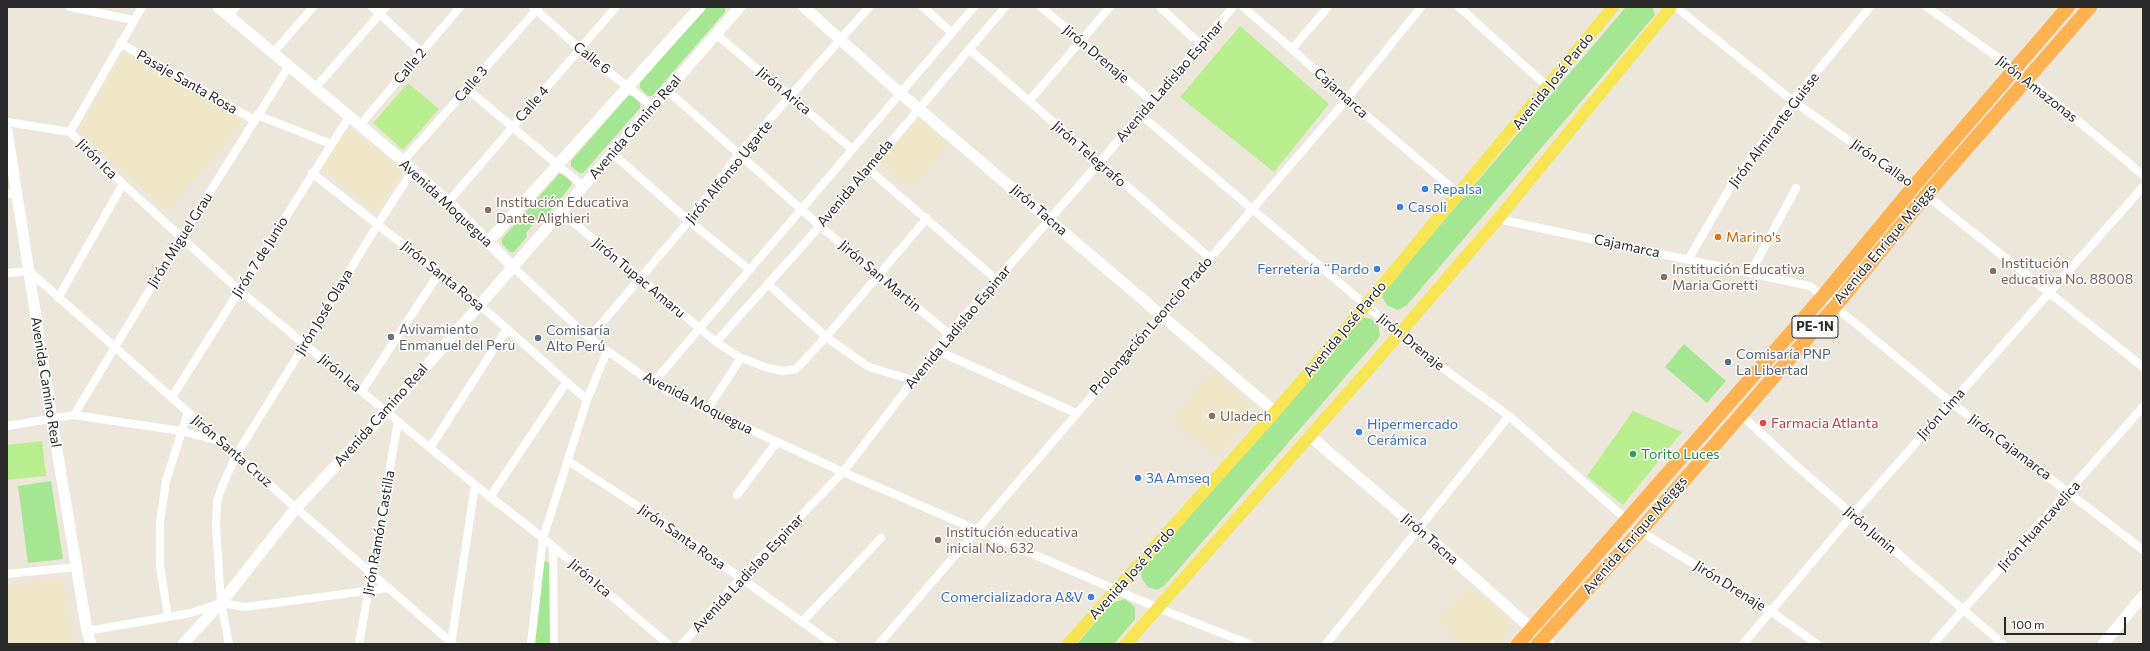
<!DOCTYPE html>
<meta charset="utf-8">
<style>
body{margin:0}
#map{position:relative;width:2150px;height:651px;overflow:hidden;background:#ece7da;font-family:Commissioner,sans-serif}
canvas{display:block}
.frame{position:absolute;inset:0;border:8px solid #292929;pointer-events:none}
.scale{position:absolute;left:2004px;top:617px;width:122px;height:18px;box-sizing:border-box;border:2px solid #292929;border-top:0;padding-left:5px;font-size:12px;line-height:14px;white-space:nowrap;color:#292929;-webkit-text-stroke:3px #fff;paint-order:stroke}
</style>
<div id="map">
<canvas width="2150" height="651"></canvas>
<div class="frame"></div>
<div class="scale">100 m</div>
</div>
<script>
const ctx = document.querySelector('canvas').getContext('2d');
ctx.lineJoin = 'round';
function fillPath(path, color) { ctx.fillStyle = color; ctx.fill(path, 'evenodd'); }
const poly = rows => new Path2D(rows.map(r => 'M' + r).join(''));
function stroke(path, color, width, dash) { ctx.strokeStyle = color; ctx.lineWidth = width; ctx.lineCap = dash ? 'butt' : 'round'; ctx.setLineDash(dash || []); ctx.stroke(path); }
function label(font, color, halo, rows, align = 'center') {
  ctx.font = font + ' Commissioner,sans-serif'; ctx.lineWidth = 3; ctx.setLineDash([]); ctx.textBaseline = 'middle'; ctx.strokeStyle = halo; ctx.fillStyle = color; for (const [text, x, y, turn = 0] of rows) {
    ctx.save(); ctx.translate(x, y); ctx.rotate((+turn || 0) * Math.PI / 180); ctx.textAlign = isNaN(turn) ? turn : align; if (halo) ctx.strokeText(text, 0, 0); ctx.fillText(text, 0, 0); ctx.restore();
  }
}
fillPath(poly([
 [125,50,243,121,237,131,166,210,133,181,132,176,126,171,124,172,79,131],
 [920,118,949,144,910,189,880,161],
 [347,127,403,172,376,212,320,167],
 [1213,371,1253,407,1248,413,1249,419,1217,458,1172,419],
 [63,579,74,644,7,644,7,586],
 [1468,586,1510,622,1511,628,1498,644,1465,644,1438,622]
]), '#efe7c8');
fillPath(poly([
 [706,7,725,7,725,12,652,96,648,96,640,88,640,83],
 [1626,7,1653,7,1655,15,1407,305,1398,310,1388,306,1383,299,1382,293],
 [628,96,632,96,640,103,640,108,583,173,579,173,571,166,571,161],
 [559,174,563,174,572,181,571,186,547,215,539,217,526,233,527,237,514,252,510,252,502,244,502,239],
 [1361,317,1371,319,1378,324,1380,335,1378,339,1165,585,1157,590,1148,587,1142,579,1141,570],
 [1684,344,1726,381,1707,403,1665,367],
 [51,481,63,559,28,563,18,486],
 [546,561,550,564,551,644,534,644,543,562],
 [1125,599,1135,607,1135,619,1114,644,1077,644,1112,603]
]), '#a5e693');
fillPath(poly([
 [1240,26,1329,104,1274,172,1180,97],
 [408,83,439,109,403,150,373,123],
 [1633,411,1682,432,1623,505,1587,476],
 [42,441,46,476,7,480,7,445]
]), '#b9ee8e');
stroke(poly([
 [70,7,133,20],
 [372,7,421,52],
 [533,7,580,49,653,107],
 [923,7,952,33],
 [1041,7,1152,101],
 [1160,7,1201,45],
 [1243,7,1292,49,1347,99,1459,194],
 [1459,7,1548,87],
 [1676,7,1793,101,1926,195,2143,367],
 [1927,7,2028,79,2143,175],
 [229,16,236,7],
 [716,34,852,149],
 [120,43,254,120],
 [969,49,1210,258],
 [1292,49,1328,7],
 [273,53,313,7],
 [315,88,386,7],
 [467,89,583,186],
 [667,90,820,226,949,334],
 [1029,101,1110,7],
 [257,115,331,144],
 [1141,115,1399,333,1440,366,1509,416,1627,520],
 [7,122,70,132,123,184,239,290,475,485,543,538,668,644],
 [360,125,460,7],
 [70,132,142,7],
 [612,153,689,221,750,270],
 [403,161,539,7],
 [867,168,997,280],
 [312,173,480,305,587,400],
 [7,194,16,193],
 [448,202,616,7],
 [561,212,716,342,820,226,1005,7],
 [1498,219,1810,286,1952,403,2143,550],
 [1688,260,1732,184,1793,101,1870,7],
 [513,267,589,338,653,383,707,410,843,472,1158,608,1249,644],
 [1751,272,1796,188],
 [7,273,29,271,296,508,453,644],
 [768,284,826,337,863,363,869,367,912,380],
 [58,298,123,184],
 [589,338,689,221,739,154,869,7],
 [716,342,741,358,768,368,783,371,796,369,826,337,927,218],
 [936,350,1076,413],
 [653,383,974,7],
 [362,391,439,273],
 [172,397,349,117],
 [707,410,741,358],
 [1740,414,1800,469,2003,644],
 [74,415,181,238,289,66],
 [7,426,74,415,181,431,219,441],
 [430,448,506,330],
 [568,461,661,521,833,644],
 [737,495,777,442],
 [490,497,566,383],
 [1640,531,1772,612,1817,644],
 [553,547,554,644],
 [7,574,76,567],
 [168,617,160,565,160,523,166,481,188,412],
 [802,622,881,538],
 [87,631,191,613,221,603,245,607,389,588],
 [229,644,221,603,216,526,217,502,221,489,236,455,305,344,378,224,413,170],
 [359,644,398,422],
 [451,644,475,485],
 [531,644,543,538,587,400,607,351],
 [682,644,741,578,843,472,949,334,1099,163,1233,7],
 [879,644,1347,99,1421,7],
 [1326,644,1509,416],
 [1743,644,1852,515,2143,187],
 [1933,644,2143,407]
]), '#fff', 8);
stroke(poly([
 [218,7,403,161,448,202,513,267],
 [804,7,900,93,1275,412],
 [7,131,52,420,87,631,91,644],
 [488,242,700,7],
 [1310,436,1419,529,1549,644],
 [183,644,221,603,296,508,387,411,740,7],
 [2103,644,2143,596]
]), '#fff', 11);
stroke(poly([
 [1068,644,1275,412,1366,305,1613,7],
 [1126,644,1369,369,1498,219,1671,7]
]), '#f7e554', 12);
stroke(poly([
 [1518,644,1823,296,1914,186,2068,7],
 [1538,644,1640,531,1837,304,1926,195,2090,7]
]), '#ffb252', 14);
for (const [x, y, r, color] of [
 [1425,189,4,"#3f7fe0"],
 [1400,207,4,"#3f7fe0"],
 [488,210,4,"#8d6e63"],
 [1718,237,4,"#e8710a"],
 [1377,269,4,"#3f7fe0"],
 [1993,271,4,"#8d6e63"],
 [1664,277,4,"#8d6e63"],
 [391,337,4,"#6b7280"],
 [538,338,4,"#5c6f8a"],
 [1728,362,4,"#5c6f8a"],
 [1212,416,4,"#8d6e63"],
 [1763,423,4,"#e0444e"],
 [1359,432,4,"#3f7fe0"],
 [1633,454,4,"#2e9e5b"],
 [1138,478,4,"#3f7fe0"],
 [938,540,4,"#8d6e63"],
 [1091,597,4,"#3f7fe0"]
]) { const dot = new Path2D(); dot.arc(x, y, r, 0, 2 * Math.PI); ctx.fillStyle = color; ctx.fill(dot); stroke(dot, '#fff', 1.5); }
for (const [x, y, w] of [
 [1815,327,46]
]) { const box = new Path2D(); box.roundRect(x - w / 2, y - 11, w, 22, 3); ctx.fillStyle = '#fff'; ctx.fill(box); stroke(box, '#292929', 1); }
label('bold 13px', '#292929', null, [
 ["PE-1N",1815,327]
]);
label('14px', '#292929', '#fff', [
 ["Jirón Drenaje",1096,54,40],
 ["Calle 6",592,58,38],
 ["Calle 2",410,66,-50],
 ["Avenida Ladislao Espinar",1170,81,-49],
 ["Avenida José Pardo",1553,81,-51],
 ["Pasaje Santa Rosa",187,82,30],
 ["Calle 3",471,84,-49],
 ["Jirón Amazonas",2037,89,38],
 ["Jirón Arica",784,91,40],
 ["Cajamarca",1341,93,42],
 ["Calle 4",532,104,-49],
 ["Avenida Camino Real",635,127,-49],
 ["Jirón Almirante Guisse",1774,130,-53],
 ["Jirón Telegrafo",1089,154,41],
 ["Jirón Ica",97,159,45],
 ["Jirón Callao",1882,163,35],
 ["Jirón Alfonso Ugarte",729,172,-51],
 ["Avenida Alameda",855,183,-50],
 ["Avenida Moquegua",446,203,43],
 ["Jirón Tacna",1039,210,41],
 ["Jirón Miguel Grau",180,240,-58],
 ["Avenida Enrique Meiggs",1885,244,-50],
 ["Cajamarca",1627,246,12],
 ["Jirón 7 de Junio",260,257,-58],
 ["Jirón Santa Rosa",443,276,39],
 ["Jirón San Martin",880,276,40],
 ["Jirón Tupac Amaru",639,278,40],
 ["Jirón José Olaya",324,312,-59],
 ["Prolongación Leoncio Prado",1151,326,-49],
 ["Avenida Ladislao Espinar",958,327,-50],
 ["Avenida José Pardo",1345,329,-50],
 ["Jirón Drenaje",1411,342,39],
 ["Jirón Ica",340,373,40],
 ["Avenida Camino Real",46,382,81],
 ["Avenida Moquegua",698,403,27],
 ["Jirón Lima",1941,414,-48],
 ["Avenida Camino Real",381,415,-48],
 ["Jirón Cajamarca",2010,447,37],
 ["Jirón Santa Cruz",232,451,41],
 ["Jirón Huancavelica",2039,526,-48],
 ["Jirón Junin",1870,530,41],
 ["Jirón Ramón Castilla",379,533,-80],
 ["Avenida Enrique Meiggs",1635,535,-49],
 ["Jirón Santa Rosa",682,537,35],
 ["Jirón Tacna",1430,539,41],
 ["Avenida Ladislao Espinar",748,573,-47],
 ["Avenida José Pardo",1132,573,-48],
 ["Jirón Ica",590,578,40],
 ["Jirón Drenaje",1730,586,32]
]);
label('14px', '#366cbe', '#fff', [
 ["Repalsa",1433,189],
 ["Casoli",1408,207],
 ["Ferretería ¨Pardo",1369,269,"right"],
 ["Hipermercado",1367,424],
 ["Cerámica",1367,440],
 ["3A Amseq",1146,478],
 ["Comercializadora A&V",1083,597,"right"]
], 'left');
label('14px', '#785e54', '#fff', [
 ["Institución Educativa",496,202],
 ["Dante Alighieri",496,218],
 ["Institución",2001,263],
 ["educativa No. 88008",2001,279],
 ["Institución Educativa",1672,269],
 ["Maria Goretti",1672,285],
 ["Uladech",1220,416],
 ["Institución educativa",946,532],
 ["inicial No. 632",946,548]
], 'left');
label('14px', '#c56008', '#fff', [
 ["Marino's",1726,237]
], 'left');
label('14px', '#5b616d', '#fff', [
 ["Avivamiento",399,329],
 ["Enmanuel del Peru",399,345]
], 'left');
label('14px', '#4e5e75', '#fff', [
 ["Comisaría",546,330],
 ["Alto Perú",546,346],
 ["Comisaría PNP",1736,354],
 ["La Libertad",1736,370]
], 'left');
label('14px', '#be3a42', '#fff', [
 ["Farmacia Atlanta",1771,423]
], 'left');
label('14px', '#27864d', '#fff', [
 ["Torito Luces",1641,454]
], 'left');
</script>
